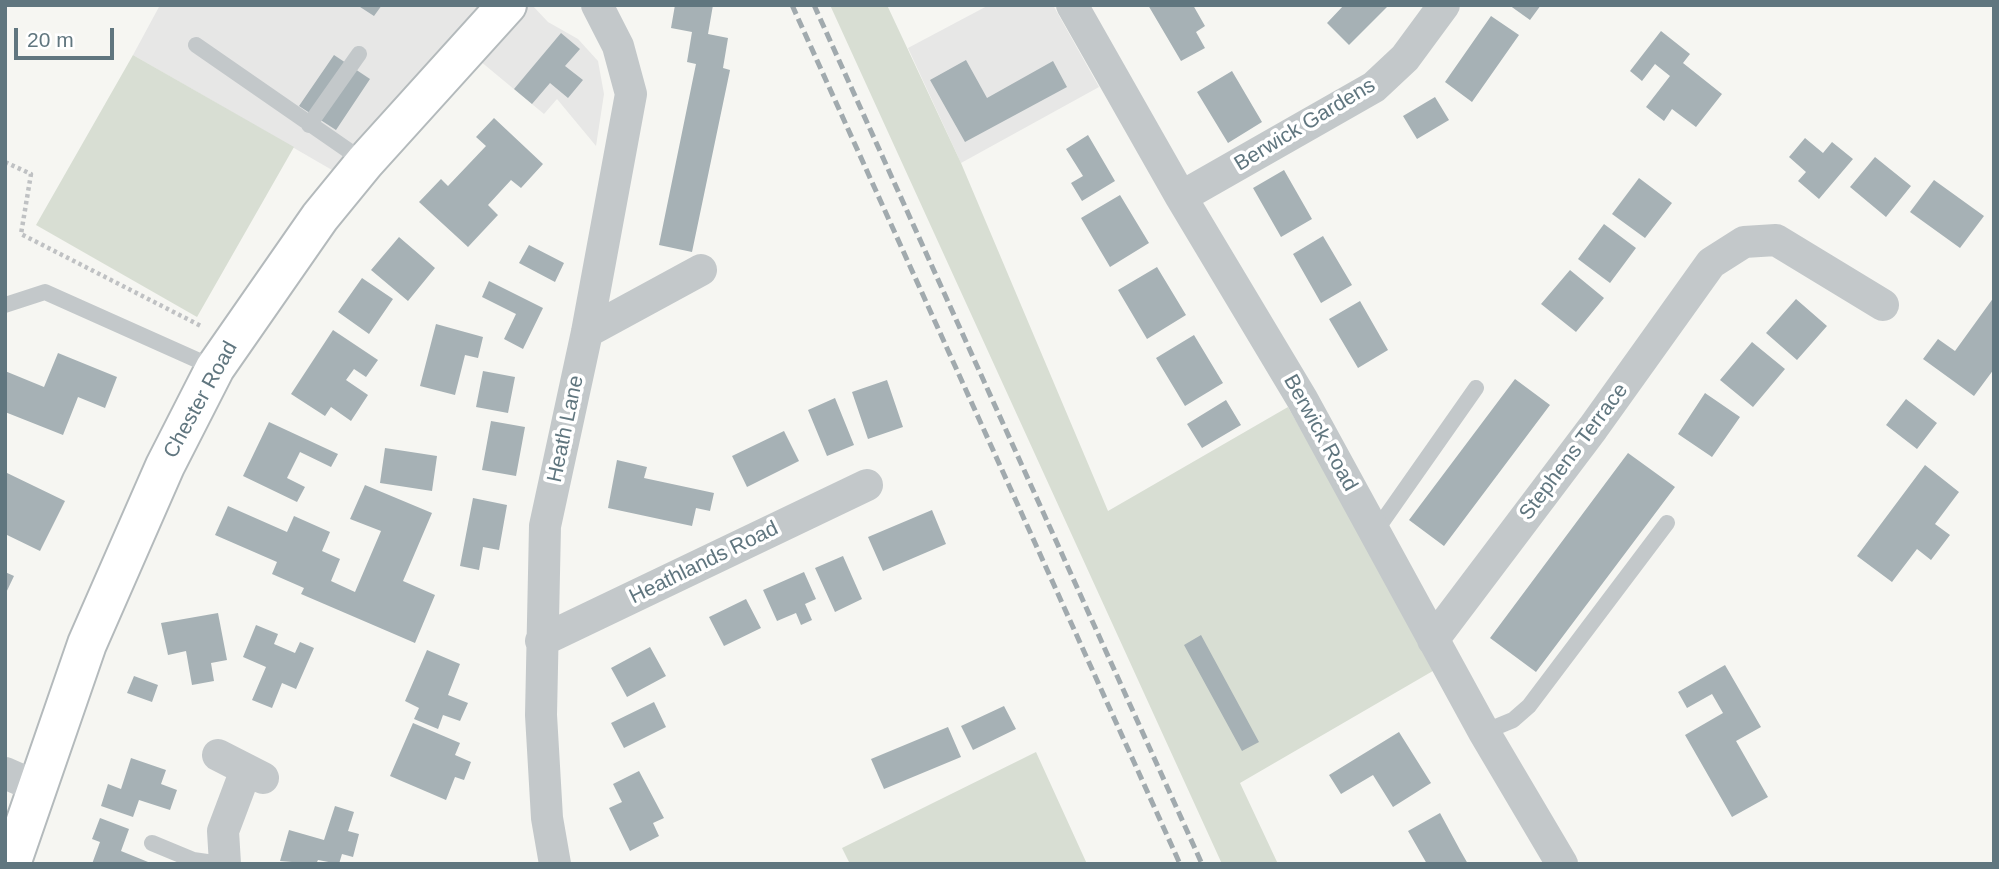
<!DOCTYPE html>
<style>
body{margin:0}
#map{position:relative;width:1999px;height:869px;overflow:hidden;background:#f6f6f2;font-family:Helvetica,sans-serif}
canvas{display:block}
.frame{position:absolute;inset:0;border:7px solid #60767f;pointer-events:none}
.scale{position:absolute;left:14px;top:28px;width:100px;height:32px;box-sizing:border-box;border:4px solid #60767f;border-top:0;padding-left:9px;font-size:21px;line-height:24px;white-space:nowrap;color:#60767f;-webkit-text-stroke:5px #fff;paint-order:stroke}
</style>
<div id="map">
<canvas width="1999" height="869"></canvas>
<div class="frame"></div>
<div class="scale">20 m</div>
</div>
<script>
const ctx = document.querySelector('canvas').getContext('2d');
ctx.lineJoin = 'round';
function fillPath(path, color) { ctx.fillStyle = color; ctx.fill(path, 'evenodd'); }
const poly = rows => new Path2D(rows.map(r => 'M' + r).join(''));
function stroke(path, color, width, dash) { ctx.strokeStyle = color; ctx.lineWidth = width; ctx.lineCap = dash ? 'butt' : 'round'; ctx.setLineDash(dash || []); ctx.stroke(path); }
function label(font, color, halo, rows, align = 'center') {
  ctx.font = font + ' Helvetica,sans-serif'; ctx.lineWidth = 7; ctx.setLineDash([]); ctx.textBaseline = 'middle'; ctx.strokeStyle = halo; ctx.fillStyle = color; for (const [text, x, y, turn = 0] of rows) {
    ctx.save(); ctx.translate(x, y); ctx.rotate((+turn || 0) * Math.PI / 180); ctx.textAlign = isNaN(turn) ? turn : align; if (halo) ctx.strokeText(text, 0, 0); ctx.fillText(text, 0, 0); ctx.restore();
  }
}
fillPath(poly([
 [160,5,532,5,548,22,578,39,598,61,604,94,596,146,557,99,544,114,474,56,358,185,133,55],
 [989,5,1053,5,1099,87,961,163,908,48]
]), '#e7e7e6');
fillPath(poly([
 [830,5,887,5,961,163,1108,511,1288,407,1438,668,1240,783,1278,864,1222,864],
 [133,55,294,147,197,317,36,225],
 [1036,752,1087,864,850,864,842,848]
]), '#d8ded3');
fillPath(poly([
 [357,5,382,5,374,16],
 [675,5,713,5,708,34,728,38,723,68,730,70,692,252,659,245,696,64,687,62,692,32,671,28],
 [1148,5,1193,5,1205,26,1196,32,1205,48,1181,61],
 [1344,5,1389,5,1349,45,1327,23],
 [1509,5,1541,5,1530,20],
 [1491,16,1519,35,1472,102,1445,82],
 [1661,31,1690,54,1683,63,1722,94,1696,127,1672,109,1664,121,1646,107,1670,76,1655,64,1642,81,1630,71],
 [561,33,580,49,565,66,583,80,568,98,550,83,532,104,514,89],
 [334,55,370,79,336,130,299,106],
 [966,60,987,98,1053,61,1067,87,965,142,930,80],
 [1232,71,1262,122,1228,143,1197,92],
 [1435,97,1449,120,1417,139,1403,116],
 [494,118,543,164,521,188,511,180,488,205,498,215,468,247,419,202,441,179,448,186,486,146,476,137],
 [1088,135,1115,181,1082,201,1071,183,1083,176,1066,149],
 [1805,138,1823,153,1832,142,1853,159,1819,199,1798,181,1806,172,1789,157],
 [1875,157,1911,186,1886,217,1850,187],
 [1284,170,1312,219,1281,237,1253,188],
 [1639,178,1672,203,1645,238,1612,214],
 [1934,180,1984,216,1960,248,1910,212],
 [1120,195,1149,243,1110,267,1081,218],
 [1604,224,1636,248,1610,283,1578,259],
 [1323,236,1352,285,1321,303,1293,254],
 [399,237,435,268,408,301,371,270],
 [529,245,564,263,555,282,519,263],
 [1157,267,1186,315,1147,339,1118,290],
 [1570,270,1604,298,1576,332,1541,304],
 [362,278,393,299,369,334,338,312],
 [489,281,543,308,523,349,504,339,516,314,482,297],
 [1994,297,1994,369,1974,396,1923,359,1938,339,1955,351],
 [1796,299,1827,326,1797,360,1766,333],
 [1360,301,1388,350,1358,368,1329,319],
 [436,324,483,337,478,358,465,355,455,395,420,386],
 [333,330,378,360,366,377,354,369,346,380,368,395,351,421,331,407,325,416,291,394],
 [1194,335,1223,383,1185,406,1156,358],
 [1752,342,1785,369,1753,407,1720,380],
 [58,353,117,377,105,408,78,397,63,435,5,412,5,371,44,387],
 [483,371,515,377,508,413,476,407],
 [1515,379,1550,405,1444,546,1409,520],
 [887,380,903,427,868,439,852,392],
 [1705,393,1740,417,1712,457,1678,434],
 [835,398,854,445,827,456,808,410],
 [1906,399,1937,423,1917,449,1886,425],
 [1226,400,1241,425,1202,448,1187,424],
 [491,421,525,427,516,476,482,470],
 [269,422,338,454,331,467,300,452,287,478,305,487,297,502,243,476],
 [784,431,799,461,747,487,732,456],
 [385,448,437,456,432,491,380,483],
 [1628,453,1675,487,1536,672,1490,638],
 [617,460,647,467,644,478,714,493,710,511,696,508,692,526,608,508],
 [1925,465,1959,492,1935,524,1950,535,1931,560,1917,549,1892,582,1857,556],
 [5,472,65,501,40,551,5,534],
 [365,485,432,513,403,581,435,595,415,643,301,594,304,588,272,574,277,562,215,535,228,506,287,532,294,516,330,532,322,551,340,559,331,581,355,592,381,531,350,519],
 [473,498,507,505,499,550,483,547,479,570,460,566],
 [932,510,946,544,883,571,868,537],
 [843,556,862,599,835,612,815,568],
 [5,572,14,576,5,595],
 [804,572,816,599,805,604,812,620,801,625,796,613,777,621,763,590],
 [746,599,761,628,724,646,709,617],
 [218,613,227,660,211,663,214,681,192,685,186,651,168,655,161,623],
 [256,625,278,634,274,644,295,653,300,642,314,648,296,689,282,683,272,708,252,700,266,667,243,657],
 [1201,635,1259,742,1242,751,1184,645],
 [650,647,666,676,627,697,611,668],
 [427,650,460,664,448,695,468,703,460,721,443,715,438,729,414,719,419,708,405,701],
 [1725,665,1761,727,1736,741,1768,797,1732,817,1685,735,1723,713,1712,694,1687,708,1678,692],
 [134,676,158,685,152,702,127,693],
 [654,702,666,727,624,748,611,723],
 [1004,706,1016,729,973,750,961,726],
 [413,723,460,743,455,755,471,762,464,780,455,777,446,800,390,776],
 [948,727,961,757,884,789,871,759],
 [1399,732,1431,783,1393,807,1373,775,1341,794,1329,775],
 [131,758,166,770,161,784,177,790,170,810,139,800,133,817,101,806,108,784,121,789],
 [639,771,664,818,653,823,659,836,630,851,609,808,622,802,613,784],
 [335,806,354,812,348,831,359,834,353,857,342,854,339,864,318,860,316,864,280,861,289,830,324,840],
 [1440,813,1460,850,1468,864,1427,864,1408,831],
 [100,818,129,829,121,851,153,864,92,864,100,842,92,839]
]), '#a6b1b5');
const primary = poly([
 [11,864,87,644,165,466,215,368,320,217,365,162,507,5]
]);
stroke(primary, '#b4babc', 42);
stroke(poly([
 [5,162,31,174,21,234,203,327]
]), '#bfc1c3', 4.5, [3.5, 3.5]);
stroke(poly([
 [196,45,365,162],
 [309,125,359,54],
 [5,305,45,292,215,368],
 [1375,532,1476,388],
 [1484,732,1513,720,1529,706,1667,523],
 [152,843,193,860,221,864]
]), '#c3c8ca', 16);
stroke(poly([
 [1072,5,1181,197,1302,399,1484,732,1562,864],
 [1181,197,1374,87,1405,58,1444,5],
 [587,332,701,270],
 [1433,640,1593,428,1711,263,1744,242,1776,240,1883,305],
 [541,641,867,485],
 [218,755,263,778],
 [5,773,39,788],
 [225,864,223,831,246,770],
 [555,864,547,818,541,715,545,526,587,332,631,94,618,46,597,5]
]), '#c3c8ca', 32);
stroke(primary, '#fff', 38);
stroke(poly([
 [792,5,1180,864],
 [814,5,1202,864]
]), '#a1aaae', 5, [10, 5]);
label('21px', '#60767f', '#fff', [
 ["Berwick Gardens",1305,125,-31],
 ["Chester Road",201,400,-61],
 ["Heath Lane",566,429,-78],
 ["Berwick Road",1320,433,61],
 ["Stephens Terrace",1574,452,-53],
 ["Heathlands Road",704,563,-26]
]);
</script>
